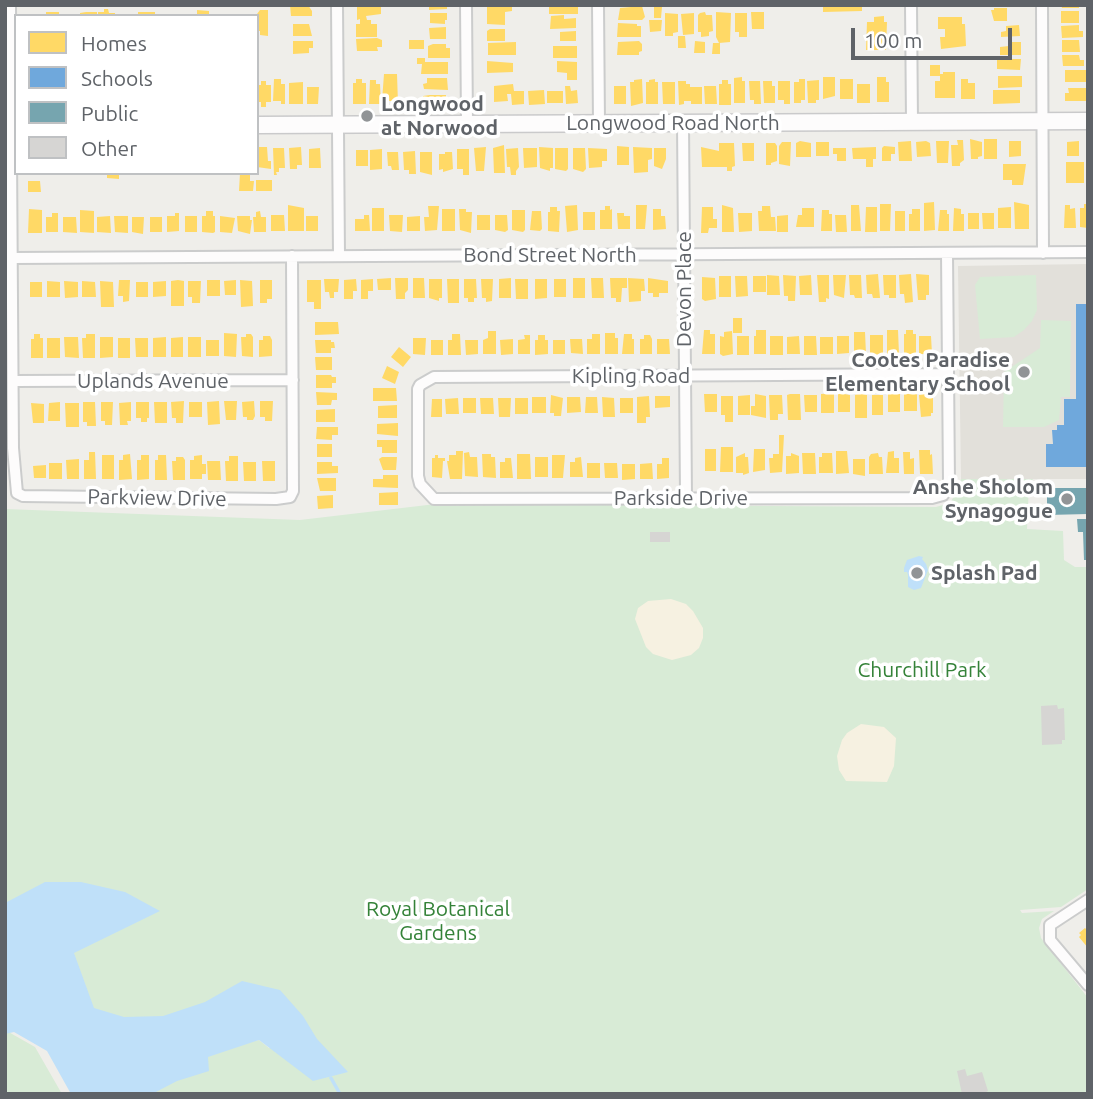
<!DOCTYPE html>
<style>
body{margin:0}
#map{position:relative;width:1093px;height:1099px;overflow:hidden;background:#efeeea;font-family:Ubuntu,sans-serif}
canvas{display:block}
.frame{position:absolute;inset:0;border:7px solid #5f6368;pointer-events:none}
.legend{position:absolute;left:14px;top:14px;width:245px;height:161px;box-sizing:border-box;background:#fff;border:2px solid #bfc1c3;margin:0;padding:9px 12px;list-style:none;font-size:21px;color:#5f6368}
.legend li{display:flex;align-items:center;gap:14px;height:35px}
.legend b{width:35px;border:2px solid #bfc1c3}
.scale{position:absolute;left:851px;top:28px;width:161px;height:32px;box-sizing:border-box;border:4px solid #5f6368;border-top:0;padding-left:9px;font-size:21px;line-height:24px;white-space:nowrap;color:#5f6368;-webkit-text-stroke:5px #fff;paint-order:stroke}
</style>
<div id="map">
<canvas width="1093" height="1099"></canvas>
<div class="frame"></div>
<ul class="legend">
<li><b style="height:19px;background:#ffd966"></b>Homes</li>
<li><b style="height:19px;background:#6fa8dc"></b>Schools</li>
<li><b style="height:19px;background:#76a5af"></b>Public</li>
<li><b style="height:19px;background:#d6d5d3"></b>Other</li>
</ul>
<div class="scale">100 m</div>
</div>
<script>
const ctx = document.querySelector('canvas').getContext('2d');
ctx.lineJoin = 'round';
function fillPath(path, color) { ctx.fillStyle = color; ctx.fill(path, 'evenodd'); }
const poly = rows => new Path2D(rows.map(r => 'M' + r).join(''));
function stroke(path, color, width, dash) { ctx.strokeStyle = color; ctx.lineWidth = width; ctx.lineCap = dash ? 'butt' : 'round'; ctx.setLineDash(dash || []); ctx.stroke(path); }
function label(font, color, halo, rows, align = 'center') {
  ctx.font = font + ' Ubuntu,sans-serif'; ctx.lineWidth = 7; ctx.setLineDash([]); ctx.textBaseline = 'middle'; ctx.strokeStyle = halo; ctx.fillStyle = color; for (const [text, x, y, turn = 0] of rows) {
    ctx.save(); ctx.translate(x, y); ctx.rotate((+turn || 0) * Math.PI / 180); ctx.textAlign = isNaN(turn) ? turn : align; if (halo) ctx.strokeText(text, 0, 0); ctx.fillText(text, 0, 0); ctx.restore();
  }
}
fillPath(poly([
 [1088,264,1088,479,961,479,958,266]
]), '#e2e0da');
fillPath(poly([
 [1036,275,1037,310,1032,321,1024,330,1014,337,980,339,975,285,980,277],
 [1041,320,1071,321,1070,397,1061,397,1059,420,1044,427,1003,427,1004,372,1040,348],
 [961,479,1033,479,1029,484,1027,529,1063,531,1064,560,1075,567,1088,567,1088,889,1061,907,1020,910,1022,913,1054,911,1042,919,1039,928,1041,938,1088,998,1088,1094,134,1094,196,1054,259,1040,269,1048,307,1037,89,1025,5,917,5,509,300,520,436,504,936,507,950,503,957,491],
 [5,1030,35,1047,62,1094,5,1094]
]), '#d8ebd6');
fillPath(poly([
 [671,599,686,604,693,611,703,628,703,638,699,648,691,655,672,660,653,654,646,647,635,619,638,608,648,601],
 [861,724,884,727,896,738,894,766,887,782,846,781,839,770,837,756,842,740,847,733]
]), '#f6f1e1');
fillPath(poly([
 [919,556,923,557,922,559,926,564,928,570,921,588,914,590,908,587,908,575,907,572,904,572,904,568,907,560],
 [45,882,81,882,125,892,160,911,74,953,94,1008,124,1017,163,1016,205,1002,242,981,280,990,303,1016,317,1039,348,1072,313,1081,259,1040,208,1057,209,1071,177,1081,152,1094,71,1094,47,1051,14,1032,5,1034,5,903]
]), '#bfe0f9');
fillPath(poly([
 [290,5,308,5,312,11,312,16,291,16],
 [357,5,381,6,381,14,366,16,367,20,371,20,371,24,377,24,377,37,356,37,356,24,360,24,360,19,357,20],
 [429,5,447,5,447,9,429,10],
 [487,5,512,5,512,11,505,12,505,25,487,24],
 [549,5,578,5,578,14,549,14],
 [823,5,862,5,862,11,823,12],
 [1061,5,1079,5,1079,8,1062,8],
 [642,6,645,17,642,20,618,20,620,8],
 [654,6,662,7,661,18,654,18],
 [994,8,1007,8,1007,21,994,21,991,10,994,10],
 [104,9,108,9,109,13,115,13,115,16,98,16,98,12,104,12],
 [197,10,209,11,209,16,197,16],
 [260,10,268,10,268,36,260,35,260,31,257,31,257,14],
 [1061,11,1079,11,1079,23,1061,23],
 [46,12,59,12,59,16,46,16],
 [86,12,97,12,97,16,80,16,80,13],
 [138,12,155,12,155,16,138,16],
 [705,12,706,15,712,15,713,31,709,32,709,36,701,37,701,32,698,32,698,15,700,13],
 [716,12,731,13,730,42,719,43,716,37],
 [751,12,764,12,764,29,752,29],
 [430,13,447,13,447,20,445,20,445,24,430,23],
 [665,13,678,14,678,32,673,33,673,36,665,36],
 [694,13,694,34,683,35,681,14],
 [735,13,747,13,747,37,739,37,739,32,735,32],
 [564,15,564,19,576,18,576,28,550,29,551,16],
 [884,16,884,22,887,22,886,50,866,50,867,22,874,22,874,17],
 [938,17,962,17,962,24,965,24,966,46,941,49,940,37,945,37,945,29,938,29],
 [649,20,662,20,661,31,650,32],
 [618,23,637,24,637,26,641,26,641,37,617,37],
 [293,24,309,24,312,36,293,36],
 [1019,25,1020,36,1001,37,1001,32,1006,31,1006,26],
 [1079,25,1079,31,1083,31,1083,37,1062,38,1061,26],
 [446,27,446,39,430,39,429,28],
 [490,29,505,29,505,41,487,41,487,31],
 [576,31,576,41,560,41,560,32],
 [678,36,685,36,686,48,678,48],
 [377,38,382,40,382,47,377,47,378,51,357,51,356,39],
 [409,40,424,40,424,49,409,49],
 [1062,40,1079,40,1080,52,1062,52],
 [293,41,313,41,313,48,309,48,309,53,293,54],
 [639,41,642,44,642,51,639,52,639,55,617,55,618,42],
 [695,41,705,42,705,53,694,53],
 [516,42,516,55,488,55,488,43],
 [1009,42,1021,42,1021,55,1000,55,1000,47,1009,46],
 [713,43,720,43,720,54,712,54],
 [433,44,446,44,446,48,450,48,450,58,428,58,428,46],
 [553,46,577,46,577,58,553,58],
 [1062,55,1079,55,1080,60,1084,60,1084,66,1063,66],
 [417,58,425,58,425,62,448,62,448,74,421,74,422,64,417,64],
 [1004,59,1021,59,1020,70,997,69,997,60],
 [487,61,513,63,513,72,487,73],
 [557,61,577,62,577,80,567,80,567,73,557,72],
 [930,65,940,65,940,76,930,76],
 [1065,70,1088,70,1086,82,1065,82],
 [943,72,955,72,955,98,935,98,935,81,940,81,940,74,943,74],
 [384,74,397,74,398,104,392,104,392,101,382,101],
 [998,76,1022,76,1022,87,998,88],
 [742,77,742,81,745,81,745,103,734,103,734,78],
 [823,77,835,77,835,96,823,99],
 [877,77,886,77,886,82,889,82,889,102,877,102],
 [427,78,447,78,448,90,424,89,423,84,427,83],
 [274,79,281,79,281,84,285,84,285,104,281,104,281,101,273,101],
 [356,79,362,79,362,83,366,83,366,104,353,104,353,83,356,83],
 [642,79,643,103,631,106,630,82,634,82,634,80],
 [655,79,655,82,658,82,658,104,646,104,646,82,649,82,649,80],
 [799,79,805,79,805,100,801,100,801,103,794,103,794,82,799,82],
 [840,79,853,79,853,99,840,99],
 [961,79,968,79,968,83,975,83,975,99,961,99],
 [370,80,376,80,376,84,380,84,381,104,369,104],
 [722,80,728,80,728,84,731,84,731,105,719,105,719,84,722,84],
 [819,80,819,100,816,100,816,103,808,103,807,81],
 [261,81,266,81,266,85,271,85,271,102,266,102,266,107,261,107,261,102,257,102,257,85,261,85],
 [678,81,686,81,686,84,690,84,690,87,702,87,702,104,691,104,691,101,684,101,684,104,679,105],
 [749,81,760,81,761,104,754,104,754,100,750,100],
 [763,81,772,81,772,86,775,86,775,103,764,103],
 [778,81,790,81,790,104,784,104,784,100,778,100],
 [303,82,303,104,289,104,289,83],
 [662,82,675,82,675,104,663,104],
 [513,84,514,91,524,91,524,104,512,105,511,94,507,94,508,101,494,102,494,86],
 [857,84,870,84,870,103,857,103],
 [565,86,570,86,571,91,577,90,578,103,566,104],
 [614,86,626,86,626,104,614,104],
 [704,86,716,86,717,104,705,104],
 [307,87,319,87,318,104,307,104],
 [1068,88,1088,88,1088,101,1065,101,1065,93,1069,93],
 [544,90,545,104,529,105,528,91],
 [993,90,1020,90,1020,103,993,104],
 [547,91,563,91,563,103,547,103],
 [430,95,446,95,446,107,423,106,423,96],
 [970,139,982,142,982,156,978,157,978,159,971,159],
 [984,139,997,139,997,159,984,159],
 [957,140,963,140,964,160,960,163,960,166,952,166,951,145,958,145],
 [800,141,811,143,811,157,796,157,796,143],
 [911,141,912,161,899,161,898,142],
 [926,141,930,143,931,156,917,157,916,142],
 [936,141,949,141,948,163,937,163],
 [1009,141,1021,141,1021,156,1009,157],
 [1079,141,1079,156,1067,156,1067,142],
 [782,142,791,142,790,166,779,164,779,146],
 [816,142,829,142,829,156,816,156],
 [719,143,734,143,735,166,732,167,732,171,727,171,727,167,702,167,701,147,719,151],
 [742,143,754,143,754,161,743,161],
 [766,143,775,143,777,146,777,161,771,163,771,165,766,165],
 [504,145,505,173,494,173,493,148],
 [617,146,629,147,629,165,617,165],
 [884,146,895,147,895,154,891,154,891,161,882,161,882,148],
 [257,147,267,147,268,161,271,161,271,169,257,167],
 [301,147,302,165,297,165,297,169,290,169,289,148],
 [486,147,484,171,476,171,474,148],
 [539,147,553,148,553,168,550,168,550,171,540,168],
 [633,147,652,148,652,159,648,160,648,172,634,173],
 [876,147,876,159,873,159,873,167,866,167,866,159,853,159,852,148],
 [273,148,284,148,285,168,279,168,279,172,276,172,277,175,274,175],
 [320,148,321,168,309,168,309,149],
 [518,148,519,167,516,171,516,175,511,175,510,167,507,167,506,149],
 [523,148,537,148,537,167,524,168],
 [555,148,568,148,568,169,566,171,555,169],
 [573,148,585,148,586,169,583,172,573,169],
 [588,148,607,149,607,161,602,161,602,167,589,168],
 [654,148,666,148,666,159,662,169,654,166],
 [833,148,846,148,846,161,837,161,837,154,833,154],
 [382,149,382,169,370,170,370,150],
 [457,149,469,149,469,175,463,175,463,169,457,169],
 [356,150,368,150,368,166,356,166],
 [415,151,416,174,409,174,409,170,404,170,403,152],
 [387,152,398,152,399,170,392,170,391,166,388,166],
 [420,152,432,152,432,175,420,172],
 [445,152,452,152,453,169,443,172,443,169,439,170,439,154,445,154],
 [1066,162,1084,162,1084,183,1066,183],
 [1003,164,1026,164,1023,185,1012,185,1012,180,1003,180],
 [107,173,119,173,119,179,107,178],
 [240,173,250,173,250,181,254,181,253,191,239,191],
 [256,180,272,180,272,191,256,191],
 [28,181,40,181,41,192,28,192],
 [934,202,935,230,924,231,924,203],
 [1014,202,1029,205,1029,229,1015,229],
 [880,204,891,204,890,231,880,231],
 [1084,204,1088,204,1088,228,1080,227,1080,208,1084,208],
 [288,205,304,208,304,231,288,231],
 [577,205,578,230,567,232,565,206],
 [636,205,647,205,645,229,636,229],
 [722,205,733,208,734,232,722,232],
 [851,205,859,205,861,231,851,231],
 [1065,205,1070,205,1070,209,1075,208,1076,228,1064,228],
 [428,206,439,206,437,230,425,231,424,217,429,217],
 [605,206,610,206,610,210,612,209,612,229,600,229,600,210,605,210],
 [762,206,770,206,771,217,775,217,776,231,759,231,758,211,762,211],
 [550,207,557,207,557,211,560,211,559,232,548,231,548,212,550,212],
 [702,207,713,207,713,219,717,219,717,228,709,228,708,233,701,233],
 [866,207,877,207,877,232,865,232],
 [1011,207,1011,228,998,228,998,208],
 [372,208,384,208,384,231,372,231],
 [802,208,814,208,814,227,796,227,798,215,802,215],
 [954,208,961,209,961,214,964,214,964,231,953,231],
 [29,209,42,210,42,233,28,233],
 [442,209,455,209,455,231,442,231],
 [459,209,466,209,466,212,472,212,471,233,460,230],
 [653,209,661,209,661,216,665,216,666,229,653,230],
 [912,209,920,209,920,231,909,231,909,214,912,214],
 [80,210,94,211,94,233,80,232],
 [512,210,525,210,525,230,523,232,512,230],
 [822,210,829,210,829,214,832,214,832,231,821,231],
 [940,210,947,210,947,214,949,214,949,231,938,231],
 [206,211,213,211,213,216,215,216,215,232,213,233,202,232,202,216,206,216],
 [260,211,261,217,266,217,266,232,254,232,253,217,256,217,256,212],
 [532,211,541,211,542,229,540,231,530,230],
 [895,211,905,211,905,231,895,231],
 [583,212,595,212,595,230,583,230],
 [52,213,58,213,58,232,46,232,46,217,52,217],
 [175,213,179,213,179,231,167,232,167,216,175,216],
 [617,213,624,213,624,216,630,216,630,229,618,229],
 [738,213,752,213,752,231,739,232],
 [968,213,979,213,979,229,968,229],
 [982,213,994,213,994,229,983,229],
 [271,215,284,215,285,231,271,231],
 [364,215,369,215,370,231,355,231,355,219,364,219],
 [389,215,403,215,402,232,390,231],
 [477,215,490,215,490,230,477,230],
 [495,215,507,215,508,230,505,232,495,230],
 [788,215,788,232,777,232,777,216],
 [835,215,846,215,847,232,836,232],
 [110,216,111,233,97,232,97,217],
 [114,216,128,216,128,233,115,232],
 [185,216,197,216,197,232,185,232],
 [220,216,235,218,232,233,220,232],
 [237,216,250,216,250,220,252,220,250,234,238,231],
 [306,216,318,216,318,231,306,231],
 [420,216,420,231,407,231,407,217],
 [63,217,76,217,77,233,63,232],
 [132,217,144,217,143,234,132,232],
 [150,217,162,217,162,232,150,232],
 [878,274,880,298,873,298,872,294,867,294,866,275],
 [911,274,913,302,905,303,904,294,900,294,899,275],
 [916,274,929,275,929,295,926,295,926,300,918,300],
 [767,275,779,276,780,295,767,295],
 [783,275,796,276,795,301,788,301,788,296,784,296],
 [811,275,812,295,800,295,799,276],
 [817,275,829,275,829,299,826,298,826,302,819,302],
 [833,275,846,275,844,298,834,295],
 [849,275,861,275,862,298,855,298,854,295,850,295],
 [883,275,896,275,896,298,889,298,889,295,884,295],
 [719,276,731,276,731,297,719,297],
 [735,276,747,276,748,296,736,297],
 [753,276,766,276,766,292,753,292],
 [702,277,715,278,716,299,705,301,702,299],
 [391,278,391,290,378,290,377,279],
 [395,278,408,278,408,290,405,293,405,299,396,299],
 [413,278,424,278,425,298,413,298],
 [511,278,511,298,499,298,499,279],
 [573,278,585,278,585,298,573,298],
 [591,278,603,278,604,298,592,298],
 [610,278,627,278,627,288,622,288,621,302,616,302,616,298,611,298],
 [628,278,644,279,645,291,641,291,641,301,629,302],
 [648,278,668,281,668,293,659,293,659,297,653,297,653,293,648,293],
 [324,279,339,279,338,292,334,292,334,298,330,298,329,292,325,292],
 [356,279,357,291,353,291,353,299,344,299,344,280],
 [373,279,373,291,368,291,368,299,361,299,361,280],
 [429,279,442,279,442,298,439,298,439,301,429,298],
 [447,279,459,279,459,303,448,303],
 [464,279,476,279,477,298,474,298,474,302,468,302,468,298,464,298],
 [481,279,493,279,492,301,486,302,486,298,482,298],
 [515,279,528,279,528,299,516,299],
 [535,279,547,279,547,298,535,299],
 [554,279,566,279,566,297,554,297],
 [119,280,130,280,129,301,123,302,123,296,118,296],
 [178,280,184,281,184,306,171,306,171,281],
 [207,280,220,280,220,296,207,296],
 [236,280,236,295,225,295,224,281],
 [240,280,252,281,253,306,241,307],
 [260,280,272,280,272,299,267,299,267,303,260,303],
 [307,280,321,280,321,309,314,309,314,302,307,302],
 [47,281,60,282,60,297,47,297],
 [64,281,78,282,78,297,65,298],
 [82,281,95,282,96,297,82,297],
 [100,281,113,282,114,307,101,307],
 [166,281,166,296,153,297,153,282],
 [188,281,201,281,200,303,192,303,192,297,188,297],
 [30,282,42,282,42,297,30,297],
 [136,282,148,282,148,297,136,297],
 [733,318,742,318,742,333,733,333],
 [315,322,338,322,339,334,315,335],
 [704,330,710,330,710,334,715,334,715,354,702,354],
 [756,330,766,330,766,354,754,354,754,336,756,336],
 [887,330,898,330,899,354,887,355],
 [906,330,913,330,913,334,916,334,916,354,904,354,904,334,906,334],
 [488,331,496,331,496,354,483,354,483,340,488,338],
 [732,331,733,354,723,356,720,354,720,336,724,337,724,332],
 [854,332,865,332,866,354,854,354],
 [224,333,237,334,236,357,224,356],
 [605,333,615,333,615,338,618,338,618,354,605,354],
 [34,334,40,334,40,338,43,338,43,358,31,358,31,339,34,339],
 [86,334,95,334,95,358,83,358,82,338,86,338],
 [246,334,251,334,253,337,253,357,242,356,241,337,246,337],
 [452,334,460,334,461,355,448,355,448,340,452,340],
 [592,334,600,334,600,354,587,354,587,339,592,339],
 [624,334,632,334,632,339,634,339,634,354,622,354],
 [524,335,530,335,530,354,518,354,518,340,525,339],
 [538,335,545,335,545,340,548,340,548,354,535,355,535,340,538,340],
 [644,335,650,335,652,339,652,354,640,354,640,339,644,339],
 [870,335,883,335,883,354,870,355],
 [263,336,270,336,272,340,272,356,259,357,259,340,263,340],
 [737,336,749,336,749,355,737,355],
 [770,336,783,336,783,355,770,355],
 [799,336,800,354,787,354,787,337],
 [804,336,816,336,817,355,804,355],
 [837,336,849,336,849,353,837,354],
 [919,336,931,336,932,354,919,354],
 [64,337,78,337,79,358,65,357],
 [100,337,113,337,113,357,100,358],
 [166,337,166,357,153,357,153,338],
 [183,337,183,357,171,357,171,338],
 [188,337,201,337,201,357,188,357],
 [820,337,833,337,833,354,820,354],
 [47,338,60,338,60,358,47,358],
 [118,338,130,338,130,358,118,358],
 [135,338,148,338,148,357,136,357],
 [413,338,426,338,425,355,413,354],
 [513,339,513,354,501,355,500,340],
 [570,339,582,339,583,354,571,353],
 [657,339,669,339,670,354,657,354],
 [206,340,219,340,219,356,206,356],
 [315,340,331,340,331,342,334,342,335,348,331,348,331,353,316,353],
 [431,340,443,340,443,355,431,355],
 [465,340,478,340,478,354,466,355],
 [553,340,565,340,565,354,553,354],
 [399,347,411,357,403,367,391,357],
 [315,357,332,357,332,370,316,370],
 [387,366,399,372,395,384,382,378],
 [316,375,331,375,332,377,336,377,336,383,332,383,332,388,316,388],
 [373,388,396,388,397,401,373,401],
 [888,391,893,391,893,394,900,394,900,412,888,412],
 [904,391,917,394,917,411,904,411],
 [316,392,337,393,337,400,332,400,331,405,317,405],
 [834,393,834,413,821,413,821,394],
 [838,393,850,395,850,412,838,412],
 [860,393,867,395,867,418,855,418,855,395],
 [926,393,933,394,933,413,931,413,931,416,921,417,919,395],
 [704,394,717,394,717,412,705,412],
 [755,394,766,396,766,418,751,415,751,406,755,406],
 [790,394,800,394,801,420,788,420,787,395],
 [551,395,563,398,561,416,554,416,554,413,550,413],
 [750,395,750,415,738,415,738,396],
 [769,395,782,395,783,414,778,414,778,420,770,420],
 [804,395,817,395,817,412,805,412],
 [872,395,883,395,883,415,872,415],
 [649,396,650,417,646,417,646,423,637,423,637,397],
 [655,396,670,396,670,407,655,408],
 [721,396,733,396,733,422,725,422,725,415,721,415],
 [532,397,546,397,546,413,532,413],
 [567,397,580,397,581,412,567,413],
 [586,397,597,397,598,413,585,413],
 [602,397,614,398,615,417,603,417],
 [458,398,459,414,446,414,445,399],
 [463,398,476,398,476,413,463,413],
 [480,398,493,398,494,414,481,414],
 [498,398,511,398,510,417,499,417],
 [515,398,528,398,528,414,515,414],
 [620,398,633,398,633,413,620,413],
 [432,399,442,399,442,417,431,417],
 [184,401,183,423,176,423,176,418,172,418,171,402],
 [219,401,220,424,208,425,207,402],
 [224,401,237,401,236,420,226,420],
 [254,401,255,416,253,420,247,420,247,417,243,417,242,402],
 [260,401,273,401,272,421,265,421,265,417,260,417],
 [60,402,60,421,48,421,49,403],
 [83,402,95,402,96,426,87,426,87,422,83,422],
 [101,402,113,402,112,425,105,425,105,421,101,421],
 [131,402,131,421,127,421,128,425,120,425,119,403],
 [136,402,149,402,149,418,147,418,147,422,141,422,141,418,136,418],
 [154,402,167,402,167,423,155,423],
 [189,402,202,402,202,417,189,417],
 [31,403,44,404,44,423,33,423],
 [65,403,79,403,79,427,66,427],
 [397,405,397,418,378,418,378,406],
 [335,409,335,422,316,422,316,410],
 [398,423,398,436,377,434,377,424],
 [317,427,338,427,338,435,332,435,332,440,316,439],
 [779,435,784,435,782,472,770,473,769,458,773,458,773,454,779,454],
 [377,440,397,440,397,453,382,453,382,447,377,447],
 [317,444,332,444,332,457,317,457],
 [721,447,733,447,733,472,720,472],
 [705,449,716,449,716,471,705,471],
 [754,449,765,449,765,470,753,472],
 [919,450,930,450,930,455,932,454,933,474,920,474],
 [456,451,463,451,462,479,450,479,447,461,449,461,449,455,456,455],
 [836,451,847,451,849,473,836,474],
 [894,451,894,458,899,458,899,473,886,473,888,452],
 [89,452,95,452,96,479,84,479,84,460,89,460],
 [469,452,470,457,477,457,478,477,465,476,464,453],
 [903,452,910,452,910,459,914,458,914,474,904,474],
 [745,453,745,457,748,457,749,473,743,475,743,473,736,473,736,457],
 [791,453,799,456,799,473,786,474,786,456,791,456],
 [802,453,815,453,816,474,803,474],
 [822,453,832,453,833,473,819,473,819,457,822,457],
 [878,453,879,457,882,457,883,474,869,474,869,457,871,454],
 [130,454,132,479,119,480,119,460,123,460,123,455],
 [482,454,491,454,491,457,495,457,496,478,483,477],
 [517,454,530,454,531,479,517,479],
 [102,455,114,455,114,479,102,479],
 [141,455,149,455,149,479,137,480,137,460,141,460],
 [158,455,166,455,167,480,155,480,155,460,158,460],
 [202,455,202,464,206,464,206,474,202,474,202,479,190,479,190,460,194,460,194,456],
 [435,455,438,455,438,458,445,458,445,461,443,461,442,478,432,477,432,458,435,458],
 [552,455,565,455,563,478,552,478],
 [229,456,238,456,238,481,226,481,225,461,229,461],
 [176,457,183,457,185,460,185,480,173,480,172,461,176,461],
 [382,457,397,457,396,470,383,470,379,459],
 [535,457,548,457,548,477,535,477],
 [581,457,583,477,570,477,570,462,575,462,575,458],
 [505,458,511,458,513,478,500,478,500,462,505,462],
 [662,458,669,458,669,478,657,479,657,464,662,464],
 [79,459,79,479,67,479,66,460],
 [853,459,865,459,865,476,853,474],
 [207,461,220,461,221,480,208,480],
 [262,461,275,461,275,481,263,481],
 [243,462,256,462,256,481,244,481],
 [317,462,332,462,332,466,338,466,338,473,317,474],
 [49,463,62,463,62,479,49,479],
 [587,463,600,463,600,478,587,478],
 [604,463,617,463,618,478,605,478],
 [652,463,653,479,640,479,640,464],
 [622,464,635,464,635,479,622,480],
 [46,465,46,478,34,478,33,466],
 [383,475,398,475,398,488,373,487,373,479,383,479],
 [317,478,336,478,336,491,320,491],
 [398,492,398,505,379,505,379,493],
 [333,495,333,508,318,509,317,496],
 [1085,928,1088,931,1088,948,1079,937,1081,935,1079,933]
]), '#ffd966');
fillPath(poly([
 [1076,304,1088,304,1088,467,1046,467,1046,444,1053,444,1052,430,1057,430,1057,425,1064,425,1064,399,1076,399]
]), '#6fa8dc');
fillPath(poly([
 [1047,488,1088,488,1088,514,1047,515],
 [1077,519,1088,519,1088,560,1084,560,1083,532,1078,532]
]), '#76a5af');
stroke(poly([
 [331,1078,340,1094]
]), '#bfe0f9', 3.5);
fillPath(poly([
 [650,532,670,532,670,542,650,542],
 [1057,705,1058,709,1064,708,1065,740,1062,740,1062,744,1042,745,1041,706],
 [965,1069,967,1076,982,1072,988,1091,982,1094,962,1094,957,1071]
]), '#d6d5d3');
const street = poly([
 [10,5,13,448,17,493,23,496,276,499,290,497,293,491,292,256],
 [337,5,339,256],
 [466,5,467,124],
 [598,5,599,123],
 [911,5,912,122],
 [1042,5,1043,253],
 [683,123,686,498],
 [947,253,949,483,943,495,932,498,434,499,420,484,418,476,418,389,420,385,434,377,948,374],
 [12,258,1088,252],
 [13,381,293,380],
 [1088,900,1050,925,1050,940,1088,985]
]);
const secondary = poly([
 [257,125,1088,121],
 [5,126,16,126]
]);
stroke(street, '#cbcccc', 14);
stroke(secondary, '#cacacb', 19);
stroke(street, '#fdfcfc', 10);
stroke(secondary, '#fdfcfc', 16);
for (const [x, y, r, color] of [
 [367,116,7,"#919496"],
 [1024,372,7,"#919496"],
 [1067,499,7,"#919496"],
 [917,573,7,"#919496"]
]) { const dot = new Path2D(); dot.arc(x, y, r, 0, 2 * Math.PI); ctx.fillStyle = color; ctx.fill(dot); stroke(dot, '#fff', 2.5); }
label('bold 21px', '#5f6368', '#fff', [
 ["Longwood",381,104],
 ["at Norwood",381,128],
 ["Cootes Paradise",1010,360,"right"],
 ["Elementary School",1010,384,"right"],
 ["Anshe Sholom",1053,487,"right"],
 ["Synagogue",1053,511,"right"],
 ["Splash Pad",931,573]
], 'left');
label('21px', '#5f6368', '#fff', [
 ["Longwood Road North",673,123],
 ["Bond Street North",550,255],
 ["Devon Place",684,289,-90],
 ["Kipling Road",631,376],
 ["Uplands Avenue",153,381],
 ["Parkview Drive",157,498,1],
 ["Parkside Drive",681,498]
]);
label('21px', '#348238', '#fff', [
 ["Churchill Park",922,670],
 ["Royal Botanical",438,909],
 ["Gardens",438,933]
]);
</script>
